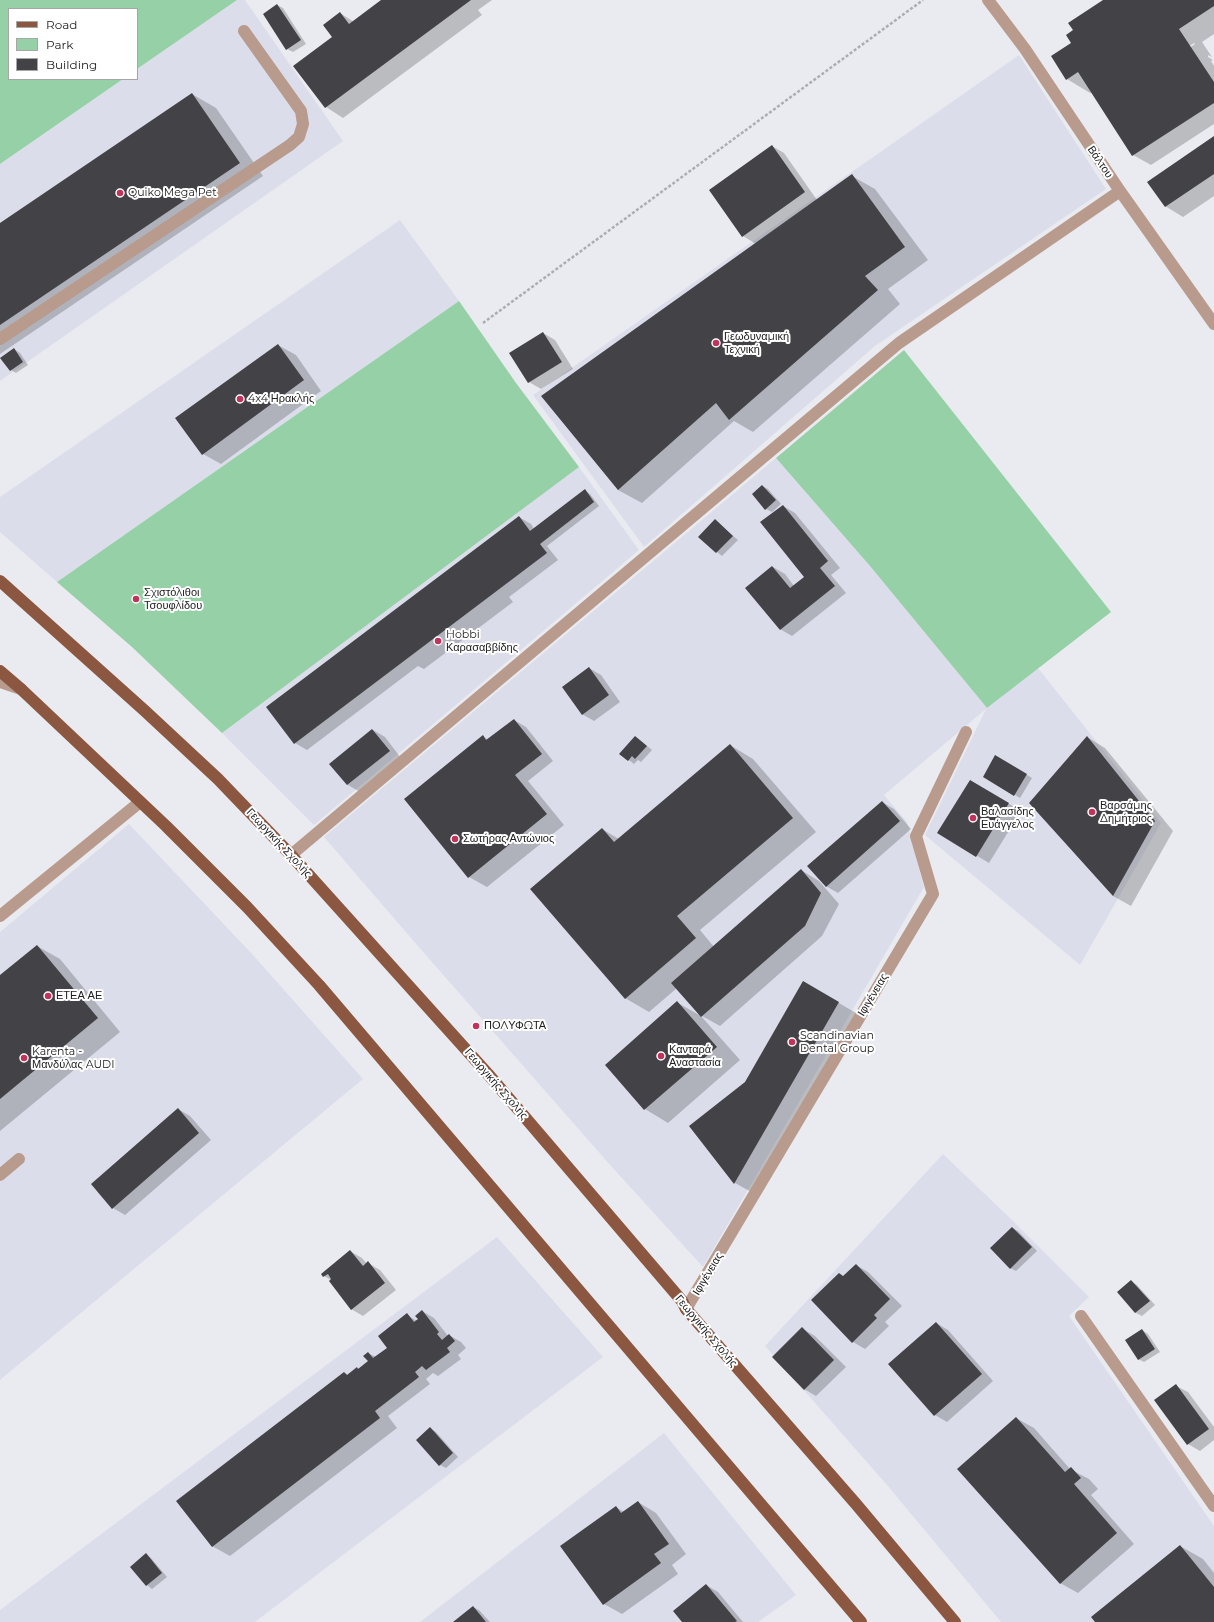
<!DOCTYPE html>
<meta charset="utf-8">
<style>
body{margin:0}
#map{position:relative;width:1214px;height:1622px;overflow:hidden;background:#eaebf0;font-family:Montserrat,sans-serif}
canvas{display:block}
.legend{position:absolute;left:8px;top:8px;width:130px;height:72px;box-sizing:border-box;background:#fff;border:1px solid #a6a6a7;margin:0;padding:5px 7px;list-style:none;font-size:12px;color:#202022}
.legend li{display:flex;align-items:center;gap:8px;height:20px}
.legend b{width:20px;border:1px solid #a6a6a7}
</style>
<div id="map">
<canvas width="1214" height="1622"></canvas>
<ul class="legend">
<li><b style="height:5px;background:#8b5741"></b>Road</li>
<li><b style="height:11px;background:#95d0a6"></b>Park</li>
<li><b style="height:11px;background:#434246"></b>Building</li>
</ul>
</div>
<script>
const ctx = document.querySelector('canvas').getContext('2d');
ctx.lineJoin = 'round';
function fillPath(path, color) { ctx.fillStyle = color; ctx.fill(path, 'evenodd'); }
const poly = rows => new Path2D(rows.map(r => 'M' + r).join(''));
function stroke(path, color, width, dash) { ctx.strokeStyle = color; ctx.lineWidth = width; ctx.lineCap = dash ? 'butt' : 'round'; ctx.setLineDash(dash || []); ctx.stroke(path); }
function label(font, color, halo, rows, align = 'center') {
  ctx.font = font + ' Montserrat,sans-serif'; ctx.lineWidth = 4; ctx.setLineDash([]); ctx.textBaseline = 'middle'; ctx.strokeStyle = halo; ctx.fillStyle = color; for (const [text, x, y, turn = 0] of rows) {
    ctx.save(); ctx.translate(x, y); ctx.rotate((+turn || 0) * Math.PI / 180); ctx.textAlign = isNaN(turn) ? turn : align; if (halo) ctx.strokeText(text, 0, 0); ctx.fillText(text, 0, 0); ctx.restore();
  }
}
fillPath(poly([
 [237,0,245,0,343,141,0,381,0,164,123,79,137,79,137,69],
 [1019,55,1106,189,875,346,644,547,533,395],
 [400,220,459,301,57,582,0,532,0,497],
 [776,458,870,566,987,708,1038,668,1161,823,1080,965,925,835,986,709,884,795,907,822,924,887,703,1267,611,1166,417,945,324,837],
 [579,467,639,550,314,825,222,733],
 [129,824,253,955,363,1079,0,1380,0,932],
 [943,1154,1011,1219,1089,1297,1069,1316,1214,1526,1214,1622,1001,1622,887,1485,765,1346],
 [497,1237,603,1357,255,1622,0,1622,0,1610],
 [664,1433,796,1595,758,1622,420,1622]
]), '#dbdeea');
fillPath(poly([
 [0,0,237,0,137,69,137,9,9,9,9,79,123,79,0,164],
 [459,301,516,383,579,467,222,733,132,647,57,582],
 [904,350,1111,612,987,708,870,566,776,458]
]), '#95d0a6');
fillPath(poly([
 [383,0,492,0,478,10,482,15,343,118,326,107,333,37,340,13,354,22],
 [1105,0,1214,0,1214,34,1202,42,1212,57,1208,55,1208,57,1213,60,1211,61,1214,66,1214,124,1151,165,1133,155,1092,92,1090,93,1067,79,1075,30],
 [1194,43,1195,44,1109,101,1109,98],
 [277,5,283,8,306,44,293,52,287,49],
 [192,94,216,108,263,176,0,354,0,224],
 [1214,137,1214,196,1183,217,1165,206],
 [772,146,784,153,817,200,852,176,875,189,928,260,888,289,900,304,753,432,734,421,642,503,618,490,543,396,756,244,743,236],
 [543,333,555,340,573,369,541,389,529,382],
 [278,345,296,355,321,391,221,464,203,454],
 [14,349,20,353,28,365,16,373,11,370],
 [762,486,768,489,781,504,772,512,766,509],
 [585,491,590,494,599,506,547,546,558,560,509,597,513,602,424,669,418,666,307,750,295,743,519,517,531,524,534,529],
 [783,506,795,513,840,568,831,575,846,593,792,636,780,629,773,567,785,574,794,586,806,577],
 [715,521,738,540,722,556,717,552,700,537],
 [589,668,601,675,620,702,594,721,582,714],
 [514,720,526,727,553,761,528,781,564,825,487,887,469,877,483,736,488,740],
 [373,730,385,737,401,758,360,792,348,785,331,764],
 [636,737,652,750,641,762,638,760,634,764,621,754],
 [1087,737,1105,748,1173,831,1131,906,1113,896,1030,803],
 [730,745,753,759,816,832,700,930,714,947,801,870,819,881,839,904,822,936,720,1026,702,1016,677,988,649,1012,625,998,602,829,619,839],
 [996,756,1032,778,1020,798,984,776],
 [970,781,1021,811,989,863,939,833],
 [882,802,894,809,911,829,838,893,826,886],
 [37,946,60,959,120,1032,0,1131,0,976],
 [803,982,856,1013,753,1193,735,1183,690,1127,745,1083],
 [678,1003,701,1016,740,1060,668,1123,645,1109,606,1065],
 [178,1109,190,1116,211,1140,125,1215,113,1208],
 [1012,1228,1018,1231,1037,1251,1016,1271,1010,1268],
 [350,1251,362,1258,367,1264,368,1263,380,1270,396,1290,363,1316,351,1309,331,1280,324,1276],
 [856,1265,868,1272,902,1306,885,1322,889,1326,865,1349,853,1342,844,1277],
 [1131,1281,1137,1285,1155,1305,1142,1316,1136,1313,1118,1292],
 [422,1311,434,1318,448,1336,449,1335,461,1342,466,1348,458,1355,461,1359,438,1376,433,1373,426,1379,430,1384,388,1416,397,1428,230,1556,212,1546,345,1373,348,1375,357,1368,359,1369,370,1361,368,1353,376,1357,388,1348,407,1315,417,1321],
 [936,1323,948,1330,993,1381,947,1422,935,1415],
 [803,1329,815,1336,846,1367,816,1396,804,1389],
 [1142,1330,1148,1334,1160,1352,1144,1362,1138,1359],
 [1176,1386,1188,1392,1214,1427,1214,1440,1200,1451,1188,1444],
 [1016,1418,1034,1428,1070,1469,1089,1479,1098,1489,1091,1495,1134,1544,1078,1593,1060,1583],
 [430,1428,436,1432,458,1457,446,1468,440,1465],
 [638,1502,656,1513,686,1554,672,1565,678,1574,622,1614,604,1604,616,1507,624,1512],
 [1180,1546,1203,1559,1214,1573,1214,1622,1097,1622],
 [146,1554,151,1558,167,1577,152,1589,147,1585],
 [706,1585,718,1592,743,1622,684,1622],
 [473,1607,479,1610,490,1622,454,1622]
]), '#0003');
fillPath(poly([
 [381,0,471,0,325,108,293,66,332,37,323,25,340,12,349,24],
 [1103,0,1214,0,1214,6,1179,29,1214,82,1214,103,1132,156,1078,72,1066,80,1051,56,1071,43,1066,35,1073,30,1068,23],
 [277,4,301,40,286,50,263,14],
 [192,93,240,163,0,325,0,223],
 [1214,136,1214,174,1165,207,1147,182],
 [772,145,805,192,742,237,709,190],
 [852,174,905,247,865,276,878,290,729,420,716,403,618,490,541,396],
 [543,332,562,362,528,383,509,353],
 [278,344,304,380,202,455,175,418],
 [14,348,23,362,10,371,0,358],
 [762,485,776,500,765,510,752,494],
 [585,489,594,502,540,544,547,553,294,744,266,707,519,516,530,531],
 [783,505,828,561,820,568,835,586,780,630,745,588,772,566,790,588,804,577,760,522],
 [715,519,733,536,716,553,698,537],
 [589,667,609,695,582,715,562,687],
 [514,719,542,754,515,775,547,814,468,878,404,799,483,735,486,740],
 [372,729,390,751,347,785,329,764],
 [635,736,647,746,635,759,632,756,628,761,619,754],
 [1087,736,1155,821,1113,896,1029,803],
 [730,744,793,818,677,916,696,938,625,999,530,889,602,828,614,842],
 [995,755,1027,774,1014,796,983,777],
 [970,780,1009,803,976,857,937,833],
 [882,801,900,821,826,887,807,866],
 [801,869,821,893,805,926,701,1017,671,983],
 [37,945,98,1018,0,1099,0,975],
 [803,981,839,1002,734,1184,689,1126,745,1082],
 [677,1001,717,1047,644,1110,605,1065],
 [178,1108,199,1133,112,1209,91,1184],
 [1012,1227,1032,1247,1010,1269,990,1248],
 [350,1250,363,1266,368,1261,385,1283,351,1310,329,1281,331,1279,328,1274,323,1277,321,1274],
 [856,1264,890,1299,874,1315,877,1318,852,1343,811,1300,839,1273,843,1276],
 [1131,1280,1150,1301,1135,1313,1117,1292],
 [422,1310,439,1332,437,1334,442,1340,449,1334,455,1341,447,1348,450,1352,426,1370,422,1366,415,1372,419,1377,375,1411,380,1418,212,1547,176,1501,344,1372,347,1375,357,1367,358,1369,368,1361,363,1356,368,1352,373,1358,387,1348,378,1336,407,1313,414,1322,418,1319,415,1316],
 [936,1322,982,1374,934,1416,888,1364],
 [802,1327,834,1360,804,1390,772,1357],
 [1142,1329,1155,1349,1138,1360,1125,1340],
 [1176,1384,1209,1429,1187,1445,1154,1400],
 [1016,1417,1065,1472,1071,1467,1081,1478,1074,1484,1117,1533,1060,1584,957,1469],
 [430,1427,453,1453,439,1466,416,1440],
 [638,1501,669,1544,654,1554,661,1563,603,1605,560,1546,616,1506,621,1513],
 [1180,1545,1214,1587,1214,1622,1095,1622,1091,1617],
 [146,1553,162,1573,146,1586,130,1567],
 [706,1584,737,1621,735,1622,682,1622,673,1611],
 [473,1606,486,1622,453,1622]
]), '#434246');
stroke(poly([
 [483,323,923,0]
]), '#adadb1', 2.5, [3, 2]);
stroke(poly([
 [988,0,1025,49,1120,191,1214,324],
 [0,339,290,145,299,137,303,124,301,111,244,31],
 [0,682,21,689],
 [291,855,899,343,1120,191],
 [0,916,140,802],
 [0,1175,19,1159],
 [686,1309,933,894,916,836,966,732],
 [1081,1316,1214,1506]
]), '#b99b8e', 12);
stroke(poly([
 [0,581,145,711,218,779,291,855,488,1074,682,1301,686,1309,856,1504,955,1622],
 [0,671,21,689,166,826,247,907,319,985,861,1622]
]), '#8b5741', 12);
for (const [x, y, r, color] of [
 [120,193,4,"#c2335b"],
 [716,343,4,"#c2335b"],
 [240,399,4,"#c2335b"],
 [136,599,4,"#c2335b"],
 [438,641,4,"#c2335b"],
 [1092,812,4,"#c2335b"],
 [973,818,4,"#c2335b"],
 [455,839,4,"#c2335b"],
 [48,996,4,"#c2335b"],
 [476,1026,4,"#c2335b"],
 [792,1042,4,"#c2335b"],
 [661,1056,4,"#c2335b"],
 [24,1058,4,"#c2335b"]
]) { const dot = new Path2D(); dot.arc(x, y, r, 0, 2 * Math.PI); ctx.fillStyle = color; ctx.fill(dot); stroke(dot, '#fff', 1.5); }
label('11px', '#202022', '#fff', [
 ["Βάλτου",1100,162,56],
 ["Γεωργικής Σχολής",279,843,47],
 ["Ιφιγένειας",873,995,-59],
 ["Γεωργικής Σχολής",496,1084,49],
 ["Ιφιγένειας",708,1274,-59],
 ["Γεωργικής Σχολής",706,1331,50]
]);
label('11px', '#202022', '#fff', [
 ["Quiko Mega Pet",128,193],
 ["Γεωδυναμική",724,337],
 ["Τεχνική",724,350],
 ["4x4 Ηρακλής",248,399],
 ["Σχιστόλιθοι",144,593],
 ["Τσουφλίδου",144,606],
 ["Hobbi",446,635],
 ["Καρασαββίδης",446,648],
 ["Βαρσάμης",1100,806],
 ["Δημήτριος",1100,819],
 ["Βαλασίδης",981,812],
 ["Ευάγγελος",981,825],
 ["Σωτήρας Αντώνιος",463,839],
 ["ΕΤΕΑ ΑΕ",56,996],
 ["ΠΟΛΥΦΩΤΑ",484,1026],
 ["Scandinavian",800,1036],
 ["Dental Group",800,1049],
 ["Κανταρά",669,1050],
 ["Αναστασία",669,1063],
 ["Karenta -",32,1052],
 ["Μανδύλας AUDI",32,1065]
], 'left');
</script>
